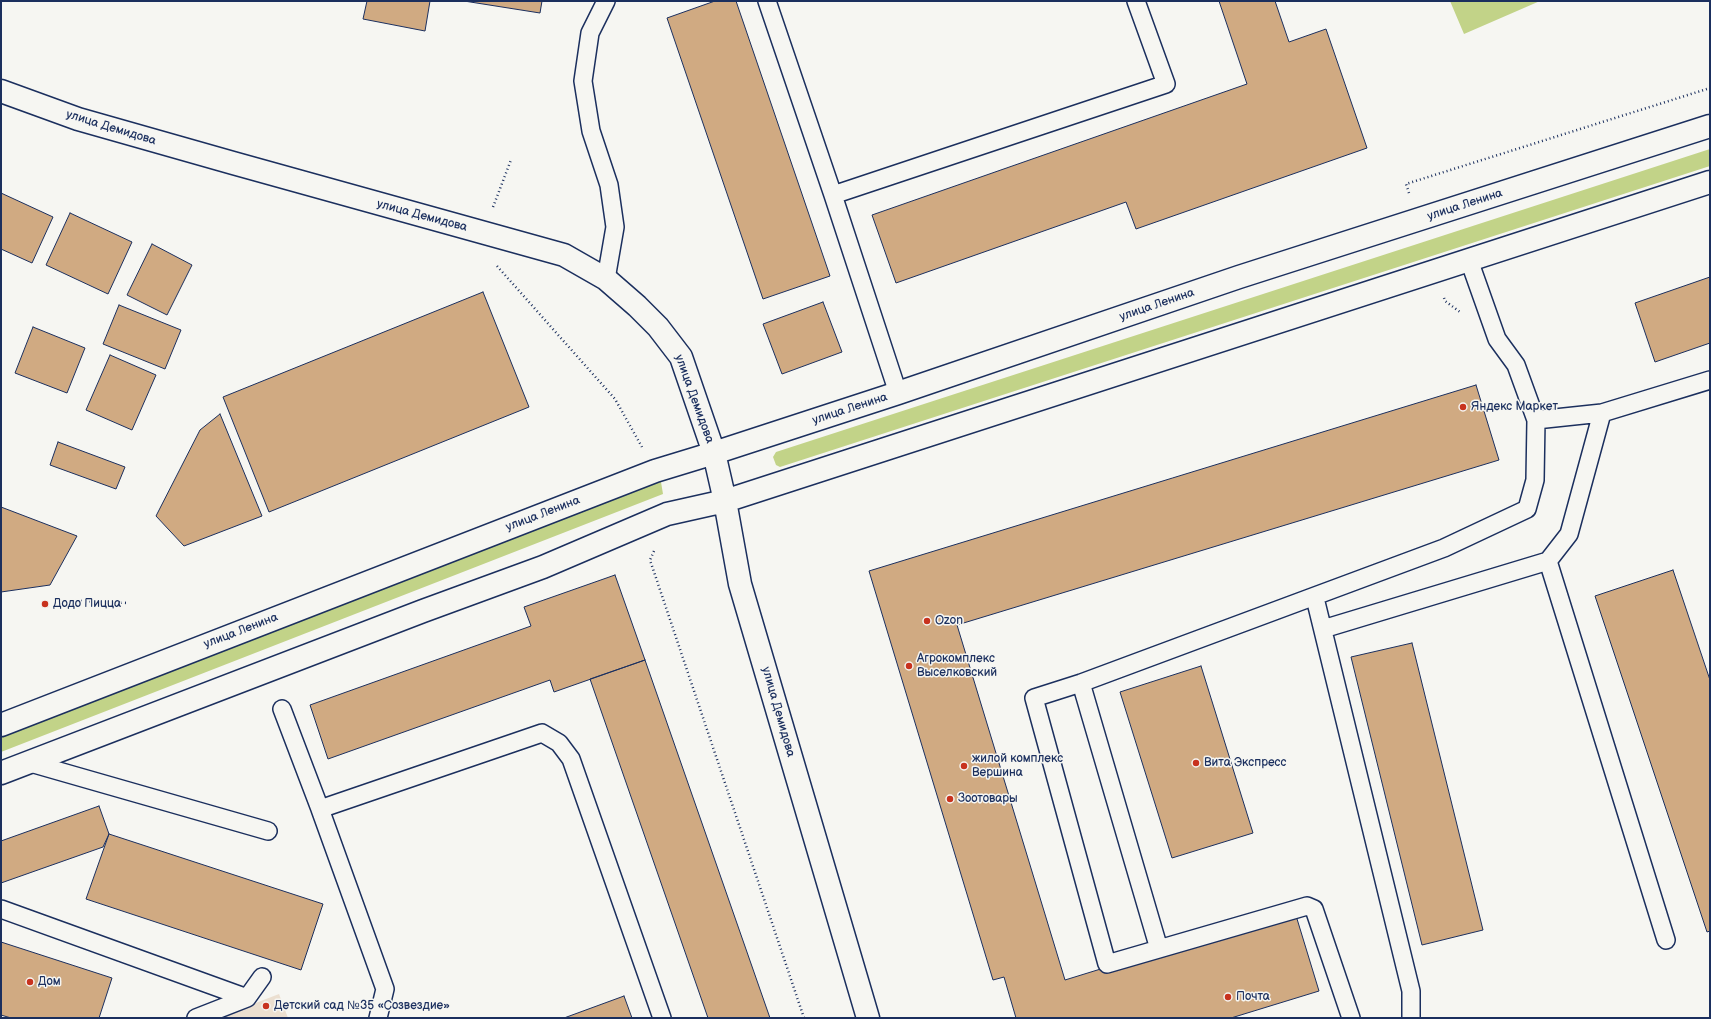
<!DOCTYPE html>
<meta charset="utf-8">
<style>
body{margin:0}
#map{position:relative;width:1711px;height:1019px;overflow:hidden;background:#f6f6f2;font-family:"Balsamiq Sans",sans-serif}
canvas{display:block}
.frame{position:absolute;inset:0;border:2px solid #1b2f5e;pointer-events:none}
</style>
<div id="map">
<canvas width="1711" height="1019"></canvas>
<div class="frame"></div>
</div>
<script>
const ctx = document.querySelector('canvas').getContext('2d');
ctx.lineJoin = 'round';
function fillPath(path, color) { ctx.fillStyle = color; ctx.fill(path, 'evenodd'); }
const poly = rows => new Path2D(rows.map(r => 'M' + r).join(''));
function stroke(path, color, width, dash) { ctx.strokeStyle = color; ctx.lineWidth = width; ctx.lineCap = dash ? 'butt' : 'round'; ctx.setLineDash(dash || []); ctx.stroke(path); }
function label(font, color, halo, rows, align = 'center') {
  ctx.font = font + ' "Balsamiq Sans",sans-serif'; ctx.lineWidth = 3; ctx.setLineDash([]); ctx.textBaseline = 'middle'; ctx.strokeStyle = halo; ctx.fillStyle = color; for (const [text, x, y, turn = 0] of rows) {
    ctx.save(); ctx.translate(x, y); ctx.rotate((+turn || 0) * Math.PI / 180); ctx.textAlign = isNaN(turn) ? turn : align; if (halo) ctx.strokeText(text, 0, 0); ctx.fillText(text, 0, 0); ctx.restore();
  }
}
fillPath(poly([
 [279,994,288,1018,217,1018]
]), '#ebdfd0');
fillPath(poly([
 [1450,1,1540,1,1464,34],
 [1710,149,1710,166,780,467,776,465,773,457,776,452],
 [658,480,661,482,663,494,1,752,1,736]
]), '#c2d388');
const building = poly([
 [367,1,430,1,425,31,363,19,367,1],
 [464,1,542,1,540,13,464,1],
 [715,1,736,1,830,276,763,299,667,18,715,1],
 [1219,1,1275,1,1289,42,1326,29,1367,148,1136,229,1126,202,896,283,872,215,1247,84,1219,1],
 [1,193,53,217,32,263,1,249,1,193],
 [70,213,132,242,108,294,46,265,70,213],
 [152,244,192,265,167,315,127,295,152,244],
 [1710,277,1710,343,1655,362,1635,303,1710,277],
 [483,292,529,407,269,512,223,397,483,292],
 [823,302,842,352,782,374,763,324,823,302],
 [119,305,181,330,165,369,103,344,119,305],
 [33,327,85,348,67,393,15,373,33,327],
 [110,355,156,375,132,430,86,410,110,355],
 [1476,385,1499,460,957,625,1065,980,1298,908,1294,909,1319,991,1231,1018,1016,1018,1004,977,993,980,869,571,1476,385],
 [220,414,262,516,184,546,156,516,200,430,220,414],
 [58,442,125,467,116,489,50,465,58,442],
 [1,507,77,536,50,585,1,592,1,507],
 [1673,570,1710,680,1710,931,1707,932,1595,596,1673,570],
 [615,575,645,660,554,692,550,680,328,759,310,705,531,626,524,607,615,575],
 [1412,643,1483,930,1422,945,1351,657,1412,643],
 [645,660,770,1018,708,1018,590,679,645,660],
 [1201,666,1253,833,1172,858,1120,692,1201,666],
 [99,806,109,834,103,847,1,883,1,841,99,806],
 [109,834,323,904,301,970,86,899,109,834],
 [1,942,112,978,99,1018,11,1018,1,1015,1,942],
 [624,996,632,1018,564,1018,624,996]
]);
fillPath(building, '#d0aa82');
stroke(building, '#1b2f5e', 1);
const lane = poly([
 [767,1,833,195,898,393],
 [833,195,1166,84,1136,1],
 [1469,260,1497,339,1516,365,1536,420],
 [606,279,615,227,609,185,591,131,583,81,590,33,606,1],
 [1548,561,1666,940],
 [1315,598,1411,991,1411,1018],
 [1323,629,1548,561,1569,534,1602,413],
 [1081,683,1159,949],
 [282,709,320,809],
 [27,762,268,831],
 [1,909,247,998],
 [196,1018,247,998,262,977],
 [378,1018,385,989,320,809,542,733,559,743,571,759,662,1018],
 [1351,1018,1314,909,1307,906,1107,964,1034,698,1081,683,1444,548,1527,509,1535,480,1536,420,1602,413,1710,380]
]);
const secondary = poly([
 [1,91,78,119,233,163,564,255,606,279,637,306,658,327,681,357,714,453,725,501,740,584,868,1018],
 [1,725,655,471,714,453,898,393,1239,277,1710,126],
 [1,773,423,611,543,567,667,514,725,501,1710,182]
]);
stroke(lane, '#1b2f5e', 20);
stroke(secondary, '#1b2f5e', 25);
stroke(poly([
 [1409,193,1406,184,1710,88],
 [493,207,511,160],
 [497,266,615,399,642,447],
 [1444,298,1445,301,1460,312],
 [654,551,650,560,804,1018],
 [81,601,128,603]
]), '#1b2f5e', 2.5, [1, 3]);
stroke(lane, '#f6f6f2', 17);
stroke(secondary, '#f6f6f2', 22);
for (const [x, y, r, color] of [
 [1463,407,4,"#c8321e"],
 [45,604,4,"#c8321e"],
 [927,621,4,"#c8321e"],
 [909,666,4,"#c8321e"],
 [1196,763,4,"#c8321e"],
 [964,766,4,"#c8321e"],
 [950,799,4,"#c8321e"],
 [30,982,4,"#c8321e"],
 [1228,997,4,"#c8321e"],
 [266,1006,4,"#c8321e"]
]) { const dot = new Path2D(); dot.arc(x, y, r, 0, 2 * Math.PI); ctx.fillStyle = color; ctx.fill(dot); stroke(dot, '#f6f6f2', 1.5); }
label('12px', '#1b2f5e', '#f6f6f2', [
 ["улица Демидова",111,128,17],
 ["улица Ленина",1465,205,-18],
 ["улица Демидова",422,216,15],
 ["улица Ленина",1157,305,-19],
 ["улица Демидова",694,399,70],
 ["улица Ленина",850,409,-18],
 ["улица Ленина",543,514,-21],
 ["улица Ленина",241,631,-21],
 ["улица Демидова",778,712,74]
]);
label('12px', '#1b2f5e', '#f6f6f2', [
 ["Яндекс Маркет",1471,407],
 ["Додо Пицца",53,604],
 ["Ozon",935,621],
 ["Агрокомплекс",917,659],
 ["Выселковский",917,673],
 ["жилой комплекс",972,759],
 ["Вершина",972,773],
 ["Вита Экспресс",1204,763],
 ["Зоотовары",958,799],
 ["Дом",38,982],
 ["Почта",1236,997],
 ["Детский сад №35 «Созвездие»",274,1006]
], 'left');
</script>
